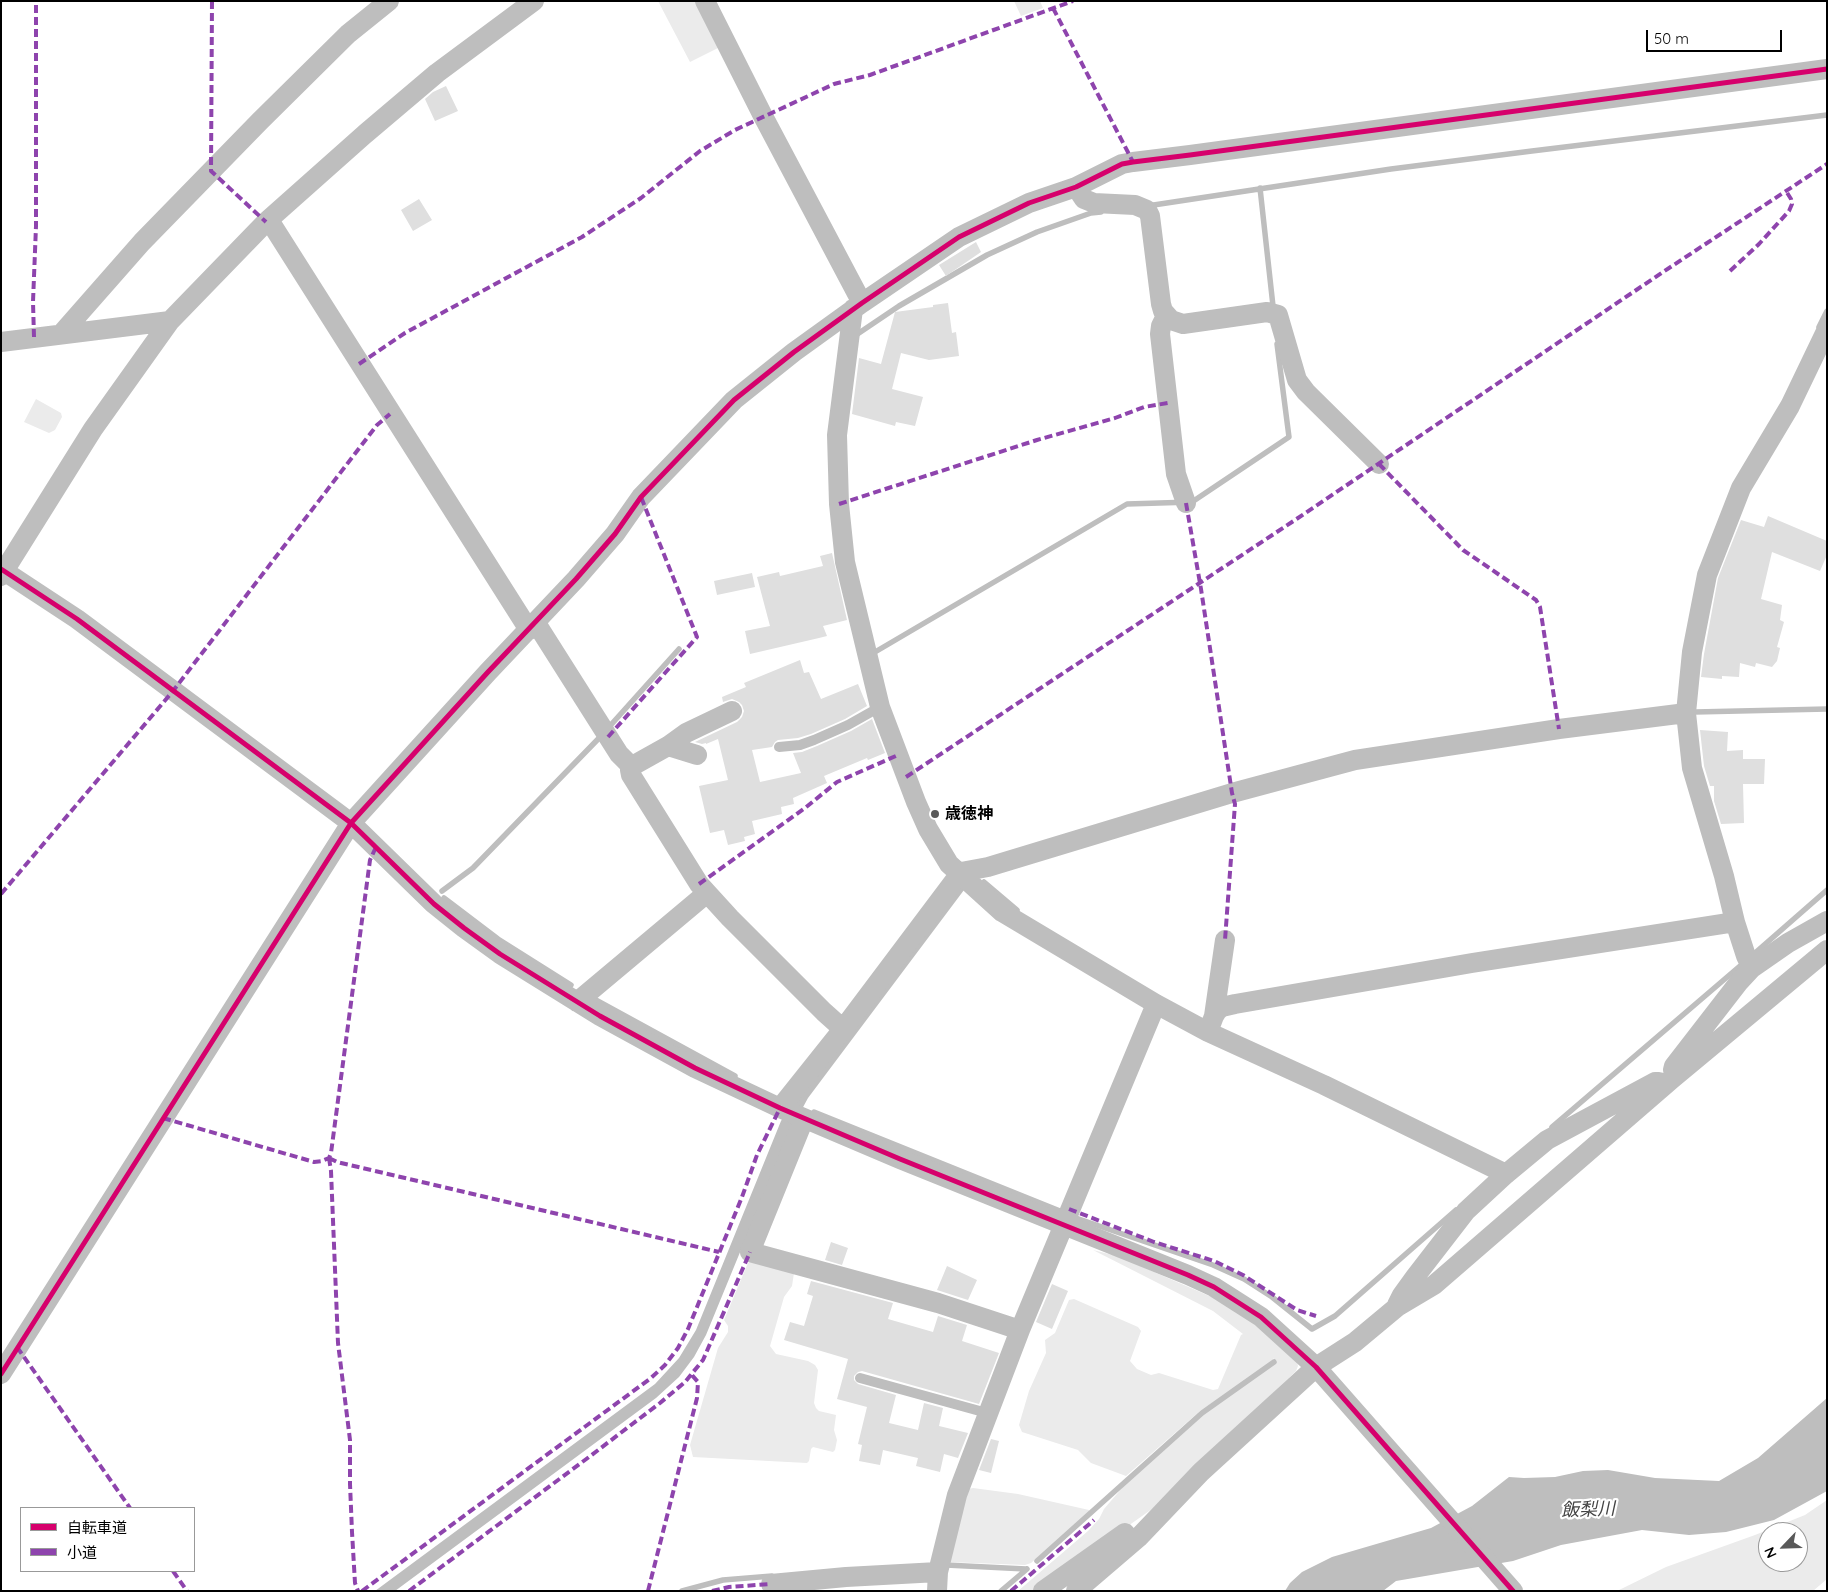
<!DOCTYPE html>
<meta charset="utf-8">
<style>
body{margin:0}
#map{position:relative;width:1828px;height:1592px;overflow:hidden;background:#fff;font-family:Quicksand,"Noto Sans JP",sans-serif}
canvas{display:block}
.frame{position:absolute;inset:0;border:2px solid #000;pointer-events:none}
.legend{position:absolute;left:20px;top:1507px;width:175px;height:65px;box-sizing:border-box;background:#fff;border:1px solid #999;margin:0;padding:6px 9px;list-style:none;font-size:15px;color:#000}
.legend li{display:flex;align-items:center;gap:10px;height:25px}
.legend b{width:25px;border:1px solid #999}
.north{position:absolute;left:1758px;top:1522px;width:50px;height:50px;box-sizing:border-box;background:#fff;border:1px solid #999;border-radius:50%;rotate:246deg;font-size:14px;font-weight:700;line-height:20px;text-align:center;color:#000}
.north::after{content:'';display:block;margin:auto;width:18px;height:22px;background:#595959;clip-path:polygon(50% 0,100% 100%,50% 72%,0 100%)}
.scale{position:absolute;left:1646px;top:30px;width:136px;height:22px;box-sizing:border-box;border:2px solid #000;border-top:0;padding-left:6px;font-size:15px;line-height:18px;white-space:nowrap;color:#000;-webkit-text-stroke:4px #fff;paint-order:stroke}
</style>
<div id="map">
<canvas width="1828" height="1592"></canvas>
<div class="frame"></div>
<ul class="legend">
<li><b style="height:6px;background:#d6006c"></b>自転車道</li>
<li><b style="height:6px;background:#8e44ad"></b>小道</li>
</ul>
<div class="north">N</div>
<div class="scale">50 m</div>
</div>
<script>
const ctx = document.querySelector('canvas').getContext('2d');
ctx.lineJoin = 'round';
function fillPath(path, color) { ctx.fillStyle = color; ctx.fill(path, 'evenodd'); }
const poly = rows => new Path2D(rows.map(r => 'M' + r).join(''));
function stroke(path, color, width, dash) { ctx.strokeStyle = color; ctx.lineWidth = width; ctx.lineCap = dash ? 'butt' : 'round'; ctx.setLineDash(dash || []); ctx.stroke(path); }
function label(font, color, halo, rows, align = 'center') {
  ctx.font = font + ' Quicksand,"Noto Sans JP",sans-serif'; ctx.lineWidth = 4.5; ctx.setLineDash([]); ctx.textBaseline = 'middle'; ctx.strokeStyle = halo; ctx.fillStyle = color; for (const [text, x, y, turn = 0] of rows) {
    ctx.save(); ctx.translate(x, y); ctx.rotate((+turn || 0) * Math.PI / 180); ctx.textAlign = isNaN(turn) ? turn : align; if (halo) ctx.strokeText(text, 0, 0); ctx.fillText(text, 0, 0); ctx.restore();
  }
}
fillPath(poly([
 [658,1,698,1,720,47,690,62],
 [1014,1,1040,1,1043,8,1021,16],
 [36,399,61,413,62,417,55,430,49,433,24,422],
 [1093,1250,1117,1256,1214,1298,1253,1323,1297,1361,1298,1366,1296,1371,1152,1509,1036,1591,1018,1591,1088,1531,1099,1519,1104,1509,1129,1480,1203,1414,1276,1363,1273,1358,1273,1361,1200,1411,1126,1476,1091,1463,1078,1450,1022,1432,1019,1425,1029,1391,1046,1353,1045,1340,1055,1333,1069,1300,1074,1299,1138,1327,1141,1331,1130,1361,1137,1369,1151,1375,1159,1373,1213,1390,1218,1389,1241,1335,1243,1334,1213,1311],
 [752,1261,794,1273,792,1286,784,1297,770,1346,776,1354,808,1361,815,1365,818,1370,814,1403,816,1408,819,1411,836,1415,834,1430,837,1440,835,1450,833,1452,813,1447,811,1449,809,1461,807,1463,693,1457,690,1445,718,1348,728,1332,728,1326,724,1320,748,1263],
 [973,1488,1018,1494,1089,1510,1089,1512,1031,1563,1025,1565,948,1562,968,1489],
 [1827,1500,1827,1579,1813,1591,1617,1591,1666,1567,1755,1535,1805,1515],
 [1768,1532,1798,1532,1798,1562,1768,1562]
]), '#ebebeb');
fillPath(poly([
 [959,886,964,890,808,1098,789,1133,706,1335,694,1357,679,1377,656,1398,395,1591,375,1591,655,1384,679,1358,696,1330,781,1121,791,1104],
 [1827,1398,1827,1491,1774,1520,1726,1532,1689,1535,1642,1530,1561,1545,1513,1561,1396,1581,1383,1591,1285,1591,1290,1583,1302,1572,1332,1557,1431,1528,1472,1506,1509,1477,1524,1478,1555,1477,1583,1471,1608,1470,1655,1478,1719,1481,1758,1458]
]), '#bebebe');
stroke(poly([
 [1260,188,1273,306],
 [1147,206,1391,169,1532,151,1827,115],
 [1819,327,1827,311],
 [856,337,856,335,899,306,987,255,1037,232,1091,213,1101,212],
 [875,652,1127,504,1192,502,1289,437,1277,344],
 [1695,712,1827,709],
 [609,727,679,649],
 [984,882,1017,910],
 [442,891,473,868,602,735],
 [444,898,498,939,571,985],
 [1755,953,1827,890],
 [594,999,735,1076],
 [814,1112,1060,1211],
 [1552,1127,1740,966],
 [1073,1217,1213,1265,1244,1279,1272,1297,1312,1329,1335,1316,1456,1210],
 [1037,1561,1202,1413,1274,1362],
 [946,1565,1026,1569],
 [682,1591,723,1580,772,1576],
 [1001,1591,1027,1569]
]), '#bebebe', 5.5);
fillPath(poly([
 [446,86,458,111,435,121,425,99,433,92],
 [419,199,432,220,413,231,401,210],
 [976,242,981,252,946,276,939,265],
 [948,303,952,333,956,332,959,356,929,360,901,353,892,389,923,397,915,426,896,422,895,426,852,414,859,358,881,364,895,312,933,307,933,305],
 [1768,516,1827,541,1827,555,1820,571,1772,552,1761,599,1782,605,1780,620,1784,622,1777,647,1780,648,1777,661,1772,667,1756,663,1755,667,1740,663,1739,677,1722,676,1722,679,1701,677,1704,654,1718,578,1741,520,1764,527],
 [832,553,847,620,823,626,827,636,819,638,750,654,745,631,770,626,757,577,779,572,780,576,823,566,820,556],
 [752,573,755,587,717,595,714,581],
 [800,660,804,673,809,672,821,699,858,684,867,706,845,719,811,734,798,738,778,740,775,742,772,747,752,750,760,782,801,773,793,753,802,752,817,746,851,731,872,719,885,753,868,760,867,758,824,776,827,783,793,798,794,804,781,807,782,814,752,821,755,834,744,837,745,841,728,845,724,830,710,833,699,786,728,780,718,739,706,744,706,743,702,744,695,742,737,722,742,717,744,711,742,705,739,702,732,699,723,702,722,697,746,687,744,683],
 [1700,730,1728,732,1727,751,1743,750,1743,759,1765,759,1764,784,1743,784,1744,823,1721,824,1714,801,1714,786,1710,786,1704,766],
 [831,1242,848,1248,842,1265,825,1260],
 [947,1266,977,1280,968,1300,937,1290],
 [811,1281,893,1303,888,1319,933,1332,938,1316,967,1325,962,1341,999,1353,979,1404,862,1371,858,1372,854,1376,854,1380,858,1384,896,1395,889,1423,918,1430,924,1403,943,1408,939,1426,968,1433,958,1458,944,1454,940,1472,916,1466,918,1458,883,1450,880,1465,859,1461,862,1445,858,1444,867,1407,837,1399,848,1359,784,1340,790,1322,804,1326,813,1296,807,1294],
 [1052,1284,1068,1291,1052,1329,1036,1322],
 [991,1439,999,1441,991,1473,979,1470]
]), '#dfdfdf');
stroke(poly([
 [779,747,800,745,814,740,848,725,880,707],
 [860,1378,987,1413]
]), '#bebebe', 10);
stroke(poly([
 [705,1,763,116,862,303],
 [1076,187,1084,199,1094,203,1135,205,1147,210,1150,216,1161,304,1163,311,1171,320,1183,324,1267,312,1278,315,1297,380,1306,392,1379,464],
 [269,220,529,630],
 [853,309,837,435,839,504,845,562,880,707,916,802,928,829,949,864,1002,912,1156,1004,1208,1032,1324,1085,1506,1174],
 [1166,316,1161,326,1160,334,1176,474,1186,503],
 [62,333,142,242,260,121,348,34,389,1],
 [1,342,170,321,266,222,365,134,437,73,534,1],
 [1,569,77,619,351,823,434,904,464,928,500,954,600,1016,695,1068,780,1108,900,1159,1188,1275,1214,1287,1261,1317,1316,1367,1513,1591],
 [1,576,93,429,170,321],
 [536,623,619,754,629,764,634,765,668,746,686,733,732,711],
 [668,746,697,755],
 [634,765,630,770,631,775,699,884,730,918,824,1012,843,1029],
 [1752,968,1746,956,1735,922,1724,876,1692,768,1686,713,1692,652,1707,575,1741,488,1790,406,1827,329],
 [577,1002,707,893],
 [1214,1016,1225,940],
 [1208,1032,1214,1016,1217,1011,1222,1007,1235,1004,1472,963,1735,922],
 [1673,1070,1674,1066,1739,982,1752,968,1788,943,1827,921],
 [780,1108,843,1029,961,872,988,867,1232,793,1355,760,1559,729,1686,713],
 [804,1119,750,1252,938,1303,1020,1330],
 [1397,1305,1402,1295,1415,1277,1466,1211,1506,1174,1547,1140,1655,1082,1659,1082],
 [1,1374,351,823,488,672,576,579,615,534,641,497,734,400,794,352,862,303,959,237,1029,203,1076,187,1122,164,1133,162,1190,155,1827,69],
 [771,1584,846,1577,938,1572],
 [937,1591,938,1572,957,1495,1020,1330,1156,1004],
 [1043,1591,1125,1533],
 [1076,1591,1138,1538,1201,1472,1316,1367,1355,1342,1397,1307,1434,1285,1672,1079,1827,950]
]), '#bebebe', 20);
stroke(poly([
 [212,1,211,171,266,222],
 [1053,8,1133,162],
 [1730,271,1759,244,1789,211,1792,204,1791,199,1786,191],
 [34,337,33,302,36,226,36,1],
 [359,364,405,333,582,237,641,198,700,151,735,130,834,84,870,75,1073,1],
 [1379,464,1463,550,1536,600,1540,607,1559,729],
 [1186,503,1201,589,1232,793,1235,804,1225,940],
 [839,504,1037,440,1115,418,1144,407,1168,403],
 [608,737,697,637,641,497],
 [906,777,1295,520,1663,272,1827,164],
 [699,884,805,808,837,782,898,755],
 [1,894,173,691,377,425,390,414],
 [163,1118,314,1162,322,1161,329,1158,331,1153,370,860,376,847],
 [329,1158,331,1171,338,1343,350,1440,350,1484,352,1532,355,1583,358,1591],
 [329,1158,337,1162,719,1252],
 [1069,1209,1154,1242,1214,1261,1243,1275,1297,1310,1316,1316],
 [17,1347,130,1508],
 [173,1571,187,1591],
 [362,1591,651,1378,665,1365,678,1348,688,1329,742,1197,757,1155,780,1108],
 [409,1591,589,1457,660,1403,685,1382,703,1360,750,1252],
 [648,1591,697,1398,698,1382,691,1374],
 [712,1591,729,1587,771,1584],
 [1011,1591,1094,1520]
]), '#8e44ad', 4, [8, 4]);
stroke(poly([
 [1,569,77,619,351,823,434,904,464,928,500,954,600,1016,695,1068,780,1108,900,1159,1188,1275,1214,1287,1261,1317,1316,1367,1513,1591],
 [1,1374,351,823,488,672,576,579,615,534,641,497,734,400,794,352,862,303,959,237,1029,203,1076,187,1122,164,1133,162,1190,155,1827,69]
]), '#d6006c', 5);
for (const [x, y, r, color] of [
 [935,814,5,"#595959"]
]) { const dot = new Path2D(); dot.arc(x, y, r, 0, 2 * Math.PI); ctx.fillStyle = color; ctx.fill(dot); stroke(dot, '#fff', 2); }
label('bold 16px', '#000', '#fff', [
 ["歳徳神",945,814]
], 'left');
label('italic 18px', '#434343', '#fff', [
 ["飯梨川",1588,1510,-2]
]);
</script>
